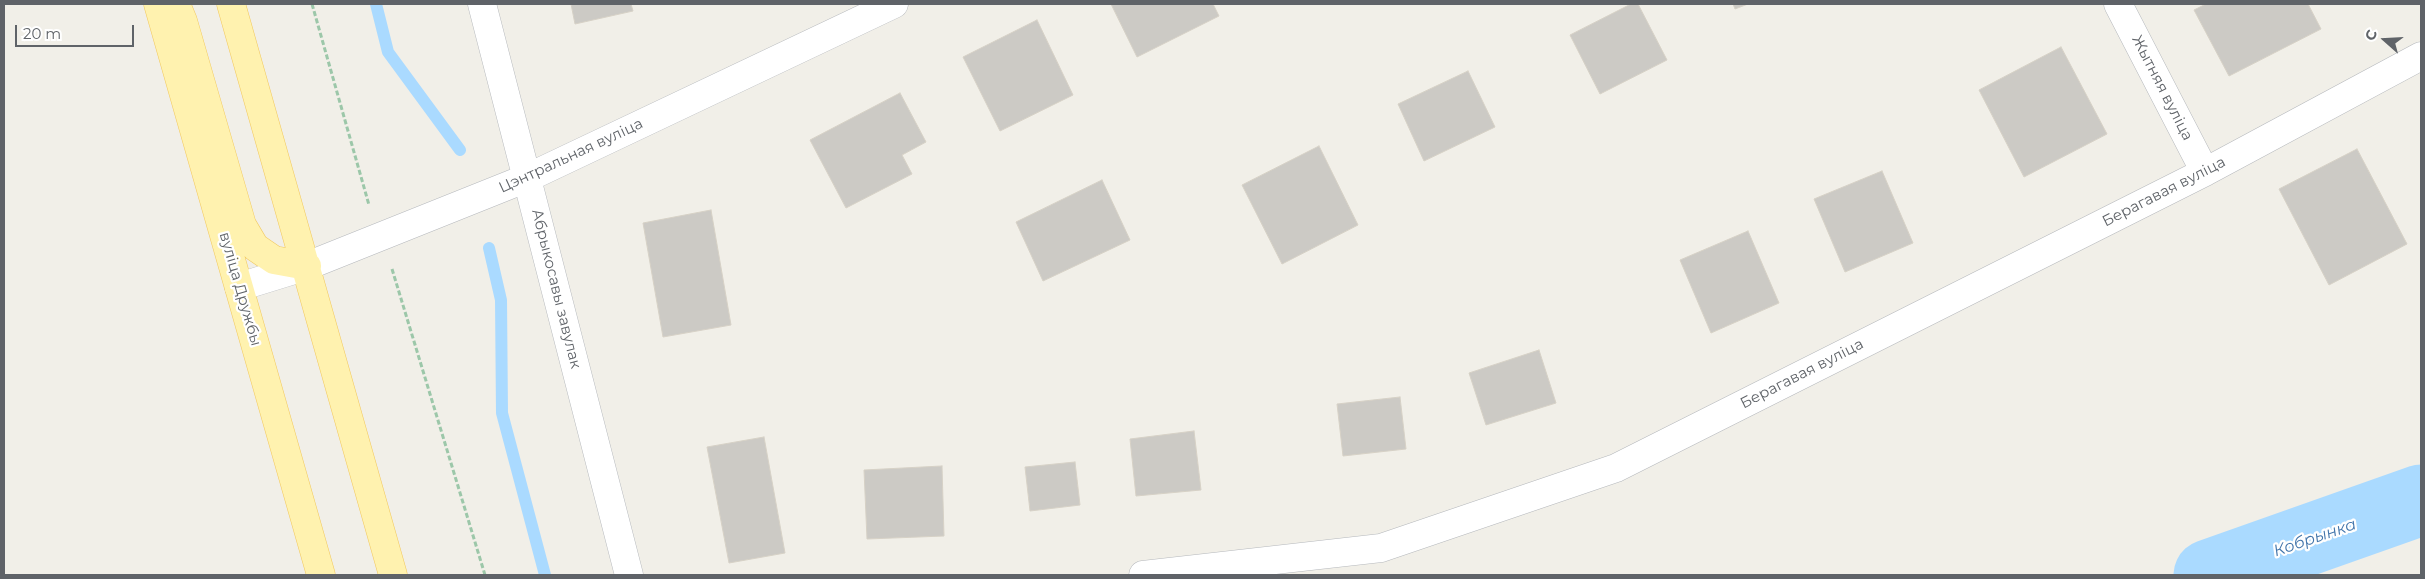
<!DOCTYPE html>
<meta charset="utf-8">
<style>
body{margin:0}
#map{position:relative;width:2425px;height:579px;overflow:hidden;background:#f1efe8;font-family:Montserrat,sans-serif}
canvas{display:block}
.frame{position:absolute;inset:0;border:5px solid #5f6368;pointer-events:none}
.north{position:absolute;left:2360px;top:15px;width:50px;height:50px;-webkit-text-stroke:4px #fff;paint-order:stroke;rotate:289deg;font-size:14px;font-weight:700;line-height:20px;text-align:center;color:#5f6368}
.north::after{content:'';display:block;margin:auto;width:18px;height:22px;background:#5f6368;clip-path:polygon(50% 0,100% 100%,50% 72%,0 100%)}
.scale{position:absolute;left:15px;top:25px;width:119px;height:22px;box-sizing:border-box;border:2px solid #5f6368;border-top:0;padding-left:6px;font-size:15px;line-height:18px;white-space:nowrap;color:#5f6368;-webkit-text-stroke:4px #fff;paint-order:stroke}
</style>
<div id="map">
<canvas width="2425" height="579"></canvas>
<div class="frame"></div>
<div class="north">С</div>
<div class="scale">20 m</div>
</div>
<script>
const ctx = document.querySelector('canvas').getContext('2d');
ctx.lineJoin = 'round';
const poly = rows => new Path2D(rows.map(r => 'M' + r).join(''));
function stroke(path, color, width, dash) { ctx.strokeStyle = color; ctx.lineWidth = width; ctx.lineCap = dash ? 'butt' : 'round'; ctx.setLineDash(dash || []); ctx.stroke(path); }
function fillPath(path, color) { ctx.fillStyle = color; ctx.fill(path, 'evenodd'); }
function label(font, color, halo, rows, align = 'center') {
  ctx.font = font + ' Montserrat,sans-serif'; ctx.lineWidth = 4.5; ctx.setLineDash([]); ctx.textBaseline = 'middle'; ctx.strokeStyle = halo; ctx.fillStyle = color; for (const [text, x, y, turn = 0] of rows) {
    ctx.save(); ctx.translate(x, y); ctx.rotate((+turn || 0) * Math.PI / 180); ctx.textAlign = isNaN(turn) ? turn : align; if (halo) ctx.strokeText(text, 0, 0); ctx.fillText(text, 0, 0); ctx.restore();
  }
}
stroke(poly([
 [376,4,388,52,460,150],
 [489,248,501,300,502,413,545,575]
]), '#aadaff', 12);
stroke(poly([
 [2209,575,2421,500]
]), '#aadaff', 71);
const building = poly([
 [571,4,631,4,633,11,575,24,571,4],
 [1111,4,1213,4,1219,16,1137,57,1111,4],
 [1631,4,1638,4,1667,60,1600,94,1570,35,1631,4],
 [1733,4,1748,4,1735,9,1733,4],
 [2206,4,2308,4,2321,29,2229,76,2194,10,2206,4],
 [1037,20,1073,95,1000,131,963,57,1037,20],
 [2061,47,2107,134,2024,177,1979,90,2061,47],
 [1468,71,1495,127,1424,161,1398,104,1468,71],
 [900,93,926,142,902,155,912,174,846,208,810,140,900,93],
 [1319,146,1358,225,1282,264,1242,185,1319,146],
 [2357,149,2407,244,2329,285,2279,189,2357,149],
 [1882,171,1913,243,1845,272,1814,199,1882,171],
 [1102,180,1130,240,1043,281,1016,222,1102,180],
 [711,210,731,325,663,337,643,223,711,210],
 [1748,231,1779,303,1711,333,1680,260,1748,231],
 [1539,350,1556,403,1486,425,1469,373,1539,350],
 [1400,397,1406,449,1343,456,1337,404,1400,397],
 [1194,431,1201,490,1136,496,1130,439,1194,431],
 [764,437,785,553,729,563,707,447,764,437],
 [1075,462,1080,505,1030,511,1025,467,1075,462],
 [942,466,944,536,867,539,864,470,942,466]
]);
fillPath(building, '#cccac5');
stroke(building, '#d6d1c6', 1);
const minor = poly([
 [482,4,629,575],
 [2118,4,2205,172],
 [239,287,307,266,527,178,894,4],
 [1143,575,1381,548,1616,468,2205,172,2421,56]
]);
const major = poly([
 [158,4,321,575],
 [176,4,183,21,242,225,255,247,274,260,307,266],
 [231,4,393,575]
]);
stroke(minor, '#b5b8bc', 29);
stroke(major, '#f2c960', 29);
stroke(poly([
 [312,4,369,205],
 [392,269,485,575]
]), '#9cc7a9', 3, [5, 2.5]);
stroke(minor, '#fff', 28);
stroke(major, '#fff2af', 28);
label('15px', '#5f6368', '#fff', [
 ["Жытняя вуліца",2162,88,63],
 ["Цэнтральная вуліца",571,156,-25],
 ["Берагавая вуліца",2164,192,-27],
 ["вуліца Дружбы",240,289,74],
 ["Абрыкосавы завулак",556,289,76],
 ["Берагавая вуліца",1802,374,-27]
]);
label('italic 16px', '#4174aa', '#fff', [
 ["Кобрынка",2315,538,-19]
]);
</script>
